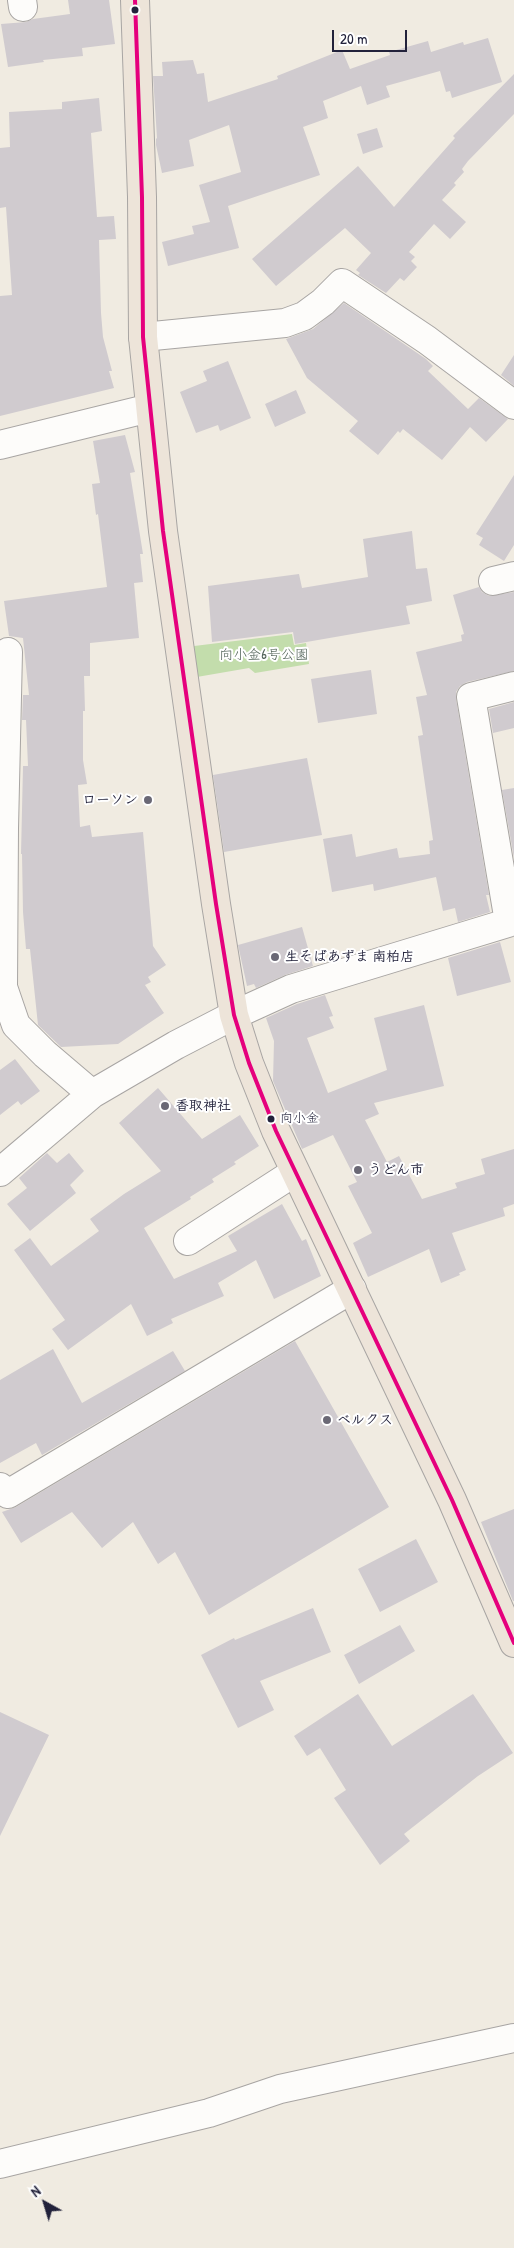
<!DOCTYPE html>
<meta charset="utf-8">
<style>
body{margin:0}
#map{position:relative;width:514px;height:2248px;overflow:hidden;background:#f0ebe1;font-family:"Patrick Hand",sans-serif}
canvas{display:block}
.north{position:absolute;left:20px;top:2178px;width:50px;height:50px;-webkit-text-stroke:4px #fff;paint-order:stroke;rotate:321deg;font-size:14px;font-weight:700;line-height:20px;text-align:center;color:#22223b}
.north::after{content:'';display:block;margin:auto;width:18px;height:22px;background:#22223b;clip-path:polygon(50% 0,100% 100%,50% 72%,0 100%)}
.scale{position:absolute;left:332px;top:30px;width:75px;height:22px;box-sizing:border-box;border:2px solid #22223b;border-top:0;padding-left:6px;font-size:15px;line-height:18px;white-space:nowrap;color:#22223b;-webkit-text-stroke:4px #fff;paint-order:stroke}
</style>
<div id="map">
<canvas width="514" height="2248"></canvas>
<div class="north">N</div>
<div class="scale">20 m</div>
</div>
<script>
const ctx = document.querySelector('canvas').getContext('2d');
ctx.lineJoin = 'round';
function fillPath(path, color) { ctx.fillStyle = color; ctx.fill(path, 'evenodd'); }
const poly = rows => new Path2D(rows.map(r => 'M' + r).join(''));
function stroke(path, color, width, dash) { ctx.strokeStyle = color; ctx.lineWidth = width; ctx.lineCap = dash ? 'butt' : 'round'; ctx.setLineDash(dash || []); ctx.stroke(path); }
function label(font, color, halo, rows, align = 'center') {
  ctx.font = font + ' "Patrick Hand","Klee One",sans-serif'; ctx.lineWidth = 4; ctx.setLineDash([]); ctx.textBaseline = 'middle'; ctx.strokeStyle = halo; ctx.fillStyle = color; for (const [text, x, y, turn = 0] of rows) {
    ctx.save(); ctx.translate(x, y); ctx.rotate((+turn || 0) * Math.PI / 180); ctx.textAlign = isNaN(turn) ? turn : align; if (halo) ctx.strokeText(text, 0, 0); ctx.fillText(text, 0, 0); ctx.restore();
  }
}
fillPath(poly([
 [292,634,294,645,306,643,309,664,255,673,249,668,191,678,186,647]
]), '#c3ddac');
fillPath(poly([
 [68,0,109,0,115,44,82,48,83,56,43,60,44,62,8,67,1,24,26,22,33,19,70,14],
 [488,38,502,82,452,98,450,91,446,92,440,71,386,86,390,97,367,105,361,86,323,101,328,118,303,127,320,175,228,206,239,248,168,266,162,242,194,234,192,226,210,222,199,185,241,172,229,125,189,140,194,166,162,173,156,145,156,139,157,138,153,76,163,76,162,62,193,60,197,74,204,73,208,102,278,79,277,76,342,50,350,69,390,55,389,52,428,41,431,52,463,42,464,45],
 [514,74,514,114,468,161,462,169,464,172,454,183,456,185,442,200,466,222,450,239,434,224,409,252,415,257,411,261,417,267,404,281,400,278,386,293,358,275,360,273,356,270,371,253,345,228,276,286,252,259,358,166,394,207,455,138,453,136],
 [99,98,102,131,91,133,97,217,114,216,116,239,99,240,101,313,103,337,112,371,109,371,114,388,0,416,0,296,12,295,6,207,0,208,0,148,10,147,9,112,62,109,62,102],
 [377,128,383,147,363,154,357,134],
 [344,303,426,359,433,366,428,371,468,409,479,398,508,419,486,442,470,427,442,460,403,429,400,433,398,431,378,455,349,431,358,421,307,378,286,339,313,329],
 [514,355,514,386,501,375],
 [228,361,251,418,220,431,218,425,196,433,180,392,207,381,203,371],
 [296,390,306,413,275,427,265,404],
 [125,435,135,472,130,473,143,554,140,554,143,582,134,583,139,638,90,643,90,676,84,676,85,711,83,711,83,760,87,784,78,785,80,827,90,825,92,837,143,832,153,946,166,965,148,977,151,982,145,985,164,1013,118,1044,61,1047,38,1025,30,949,26,949,23,912,22,854,21,854,23,766,28,766,26,720,22,720,23,695,29,695,23,638,9,636,4,601,107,587,98,514,96,515,92,484,100,483,93,441],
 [514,475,514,545,504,561,479,545,483,538,476,534],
 [412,531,416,569,427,568,432,601,406,606,410,624,295,644,293,632,212,642,208,586,299,574,302,588,368,577,363,539],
 [479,587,482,592,489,596,514,592,514,671,467,682,460,686,456,692,456,699,489,895,486,895,490,912,458,922,455,908,443,911,436,877,374,891,373,884,332,892,323,839,352,834,356,857,397,848,399,858,430,854,429,841,433,840,418,736,423,735,416,697,427,695,416,652,462,641,461,635,464,634,453,595],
 [371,670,377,714,318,723,311,679],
 [514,702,514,728,493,733,489,709],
 [307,758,322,835,224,852,213,775],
 [514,788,514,858,502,790],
 [302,927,313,966,285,975,256,988,254,984,247,986,238,945],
 [500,942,511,982,457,996,448,958],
 [325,995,333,1016,329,1017,334,1028,307,1038,328,1093,387,1070,374,1018,424,1005,444,1086,374,1103,379,1114,365,1120,387,1162,399,1156,422,1199,457,1188,455,1183,485,1174,481,1159,514,1149,514,1204,503,1208,505,1216,452,1233,466,1270,459,1273,460,1275,441,1283,429,1249,368,1277,353,1243,372,1233,348,1186,357,1182,333,1135,302,1149,273,1081,274,1041,266,1018,297,1004],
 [15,1059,40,1091,21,1105,18,1101,0,1115,0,1070],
 [158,1088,202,1139,240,1115,259,1146,234,1162,236,1164,212,1179,214,1182,190,1197,191,1199,144,1228,174,1279,237,1251,228,1236,282,1204,302,1241,306,1239,321,1276,274,1299,256,1260,218,1283,224,1296,171,1319,173,1323,147,1336,131,1304,68,1350,52,1329,65,1320,14,1250,30,1238,51,1266,99,1231,90,1219,124,1194,161,1171,119,1123],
 [47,1153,57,1163,69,1153,84,1171,70,1185,76,1193,30,1231,7,1204,27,1188,19,1178],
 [295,1341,389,1507,209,1615,175,1552,158,1564,133,1522,102,1548,72,1512,21,1543,2,1512,16,1507],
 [53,1349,82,1403,173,1351,185,1371,42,1455,36,1443,0,1463,0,1380],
 [514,1509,514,1601,513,1601,481,1522],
 [416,1539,438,1582,380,1612,358,1569],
 [313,1608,331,1652,260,1681,274,1710,238,1728,201,1655,234,1638,235,1640],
 [400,1625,415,1651,359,1684,344,1655],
 [358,1694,392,1746,473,1694,513,1753,478,1776,404,1834,410,1841,380,1865,334,1798,346,1790,320,1748,307,1756,294,1736],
 [0,1712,49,1735,0,1836]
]), '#d0cbcf');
const minor = poly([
 [22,0,23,7],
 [143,337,285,323,304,316,323,302,342,283,427,340,514,405],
 [0,445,150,408],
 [493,581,514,576],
 [8,652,4,828,3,987,16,1025,45,1054,92,1094],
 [509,922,471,697,514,686],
 [0,1172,92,1094,176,1045,234,1015,291,989,514,921],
 [188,1241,295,1172],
 [0,1487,8,1494,352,1289],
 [0,2164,209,2113,280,2089,514,2038]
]);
const major = poly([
 [135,0,142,197,143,337,163,531,216,904,234,1015,249,1063,276,1131,452,1500,514,1643]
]);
stroke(minor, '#a8a5a3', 30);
stroke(major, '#a8a5a3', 30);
stroke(minor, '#fdfcfa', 28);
stroke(major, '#ede4d9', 28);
stroke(poly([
 [135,0,142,197,143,337,163,531,216,904,234,1015,249,1063,276,1131,452,1500,514,1643]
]), '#e5007d', 4);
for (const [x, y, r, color] of [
 [135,10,4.5,"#22223b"],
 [148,800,5,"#6a6875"],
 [275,957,5,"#6a6875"],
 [165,1106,5,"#6a6875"],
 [271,1119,4.5,"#22223b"],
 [358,1170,5,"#6a6875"],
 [327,1420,5,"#6a6875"]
]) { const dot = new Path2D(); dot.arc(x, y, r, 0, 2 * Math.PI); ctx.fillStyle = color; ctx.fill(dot); stroke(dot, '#fff', 2); }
label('13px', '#22223b', '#fff', [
 ["向小金",280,1119]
], 'left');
label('14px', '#4d5f54', '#fff', [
 ["向小金6号公園",264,655]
]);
label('bold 14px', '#22223b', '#fff', [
 ["ローソン",138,800,"right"],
 ["生そばあずま 南柏店",285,957],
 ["香取神社",175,1106],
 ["うどん市",368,1170],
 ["ベルクス",337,1420]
], 'left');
</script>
